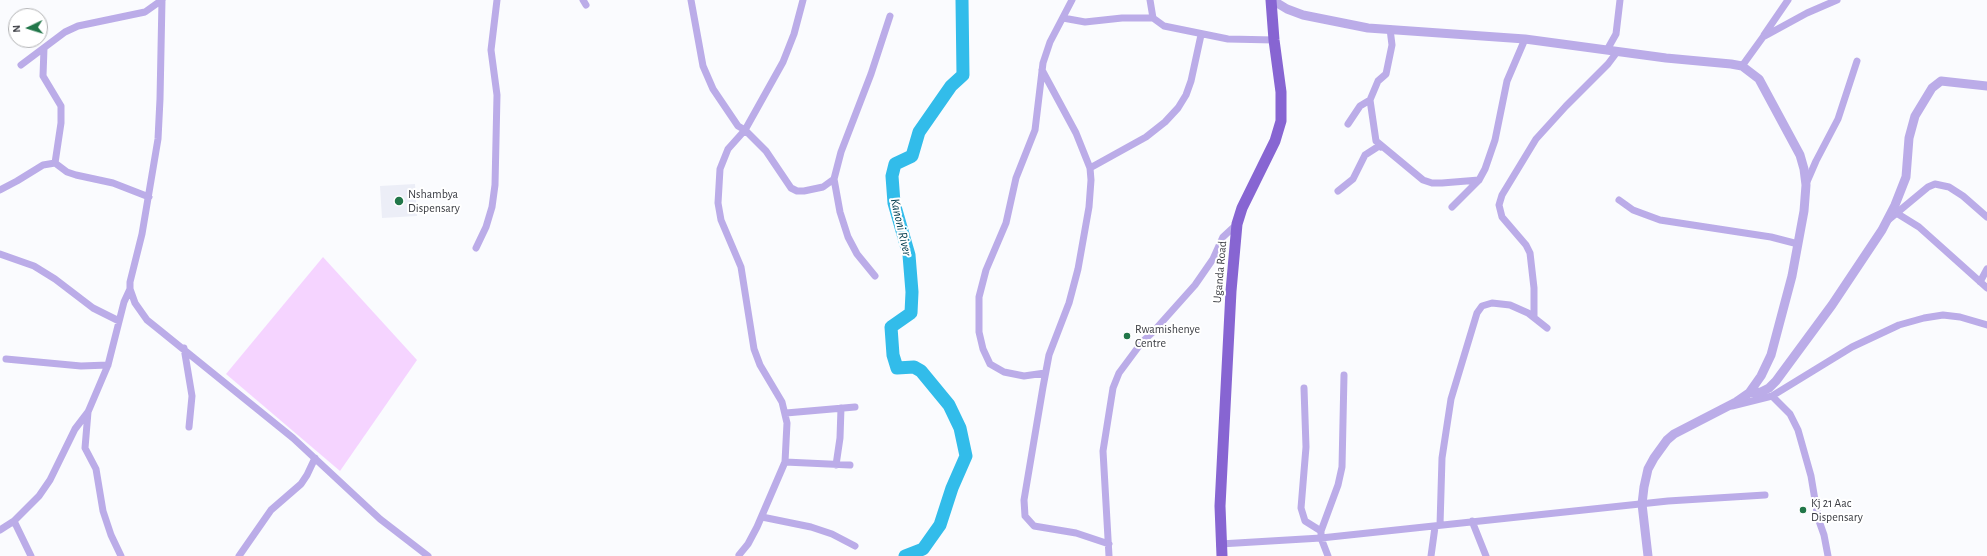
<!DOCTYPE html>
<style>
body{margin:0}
#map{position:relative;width:1987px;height:556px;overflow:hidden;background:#fafbfe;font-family:"Alegreya Sans",sans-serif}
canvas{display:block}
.north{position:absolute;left:8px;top:8px;width:40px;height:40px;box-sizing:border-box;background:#fff;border:1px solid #b0b1b3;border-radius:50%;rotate:266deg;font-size:11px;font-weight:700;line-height:16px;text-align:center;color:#3a3c42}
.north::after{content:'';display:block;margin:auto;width:14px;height:18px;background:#217649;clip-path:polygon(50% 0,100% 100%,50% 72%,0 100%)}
</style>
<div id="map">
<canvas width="1987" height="556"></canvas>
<div class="north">N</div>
</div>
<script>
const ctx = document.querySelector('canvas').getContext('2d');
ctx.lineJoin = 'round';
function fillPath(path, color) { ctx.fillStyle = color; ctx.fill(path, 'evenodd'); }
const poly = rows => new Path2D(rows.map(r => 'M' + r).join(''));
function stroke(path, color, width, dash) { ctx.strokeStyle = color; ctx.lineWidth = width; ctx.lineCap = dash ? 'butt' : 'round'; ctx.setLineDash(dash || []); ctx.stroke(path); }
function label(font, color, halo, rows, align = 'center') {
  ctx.font = font + ' "Alegreya Sans",sans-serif'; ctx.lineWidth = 4; ctx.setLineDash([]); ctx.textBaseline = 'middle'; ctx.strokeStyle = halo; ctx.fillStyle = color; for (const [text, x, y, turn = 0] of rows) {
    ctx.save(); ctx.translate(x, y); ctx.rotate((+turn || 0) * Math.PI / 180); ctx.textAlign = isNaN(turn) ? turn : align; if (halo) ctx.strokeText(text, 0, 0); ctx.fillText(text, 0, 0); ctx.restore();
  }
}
fillPath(poly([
 [415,184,417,216,382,218,380,186]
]), '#eceef7');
fillPath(poly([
 [323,257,417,360,340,471,226,374]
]), '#f5d4ff');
stroke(poly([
 [905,556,923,549,940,525,952,488,966,456,960,428,949,405,921,371,914,367,897,368,893,355,891,327,911,313,912,292,909,255,894,203,892,176,895,164,912,156,919,132,951,86,963,75,962,0]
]), '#32bcea', 13);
stroke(poly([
 [162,0,160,99,158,139,142,234,130,282,130,289,135,303,147,320,157,328,293,438,380,519,428,556],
 [583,0,586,5],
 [691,0,703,66,713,89,738,126,745,130,766,151,791,188,797,191,804,191,823,187,834,179,841,152,871,74,890,16],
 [1150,0,1153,18,1164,26,1228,39,1274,40],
 [1063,18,1085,22,1122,18,1153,18],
 [1390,29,1392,45,1386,74,1378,81,1370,100,1376,141,1423,180,1432,183,1442,183,1479,180],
 [1764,35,1788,0],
 [44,48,43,76,61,106,61,123,55,163],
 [1607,50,1616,34,1620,0],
 [21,65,65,32,78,26,145,12,162,0],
 [1742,66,1763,37,1807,13,1837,0],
 [1042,70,1076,133,1090,168,1091,180,1089,207,1078,269,1069,303,1049,355,1043,387,1024,500,1025,516,1034,526,1076,533,1109,544],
 [1348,124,1360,106,1370,100],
 [1090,168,1146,137,1165,122,1178,108,1186,95,1191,81,1201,35],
 [834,179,840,212,848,237,857,254,875,276],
 [1806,184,1816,161,1838,119,1857,61],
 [0,190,17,181,43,165,55,163,67,172,76,175,113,183,149,197],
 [1338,191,1353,179,1365,155,1379,146,1381,147],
 [1619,200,1633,210,1660,220,1771,237,1798,244],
 [1452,207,1479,180,1485,169,1495,140,1507,81,1525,39],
 [1898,214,1919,227,1987,288],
 [1887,221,1928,187,1935,184,1949,187,1963,196,1987,217],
 [476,248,486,227,492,207,495,185,497,95,491,50,497,0],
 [0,254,34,266,55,279,93,308,119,321],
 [1980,282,1987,269],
 [1534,317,1534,288,1530,253,1526,245,1502,217,1499,205,1502,195,1536,139,1566,106,1608,64,1617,52],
 [184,348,192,396,189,427],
 [6,359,81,366,108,365],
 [1045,373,1024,376,1004,372,990,364,983,349,979,332,979,297,986,270,1006,223,1016,178,1035,130,1043,63,1050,42,1072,0],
 [1304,388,1306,447,1301,508,1305,521,1321,531],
 [1772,396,1790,414,1798,430,1811,476,1818,518,1824,535,1828,556],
 [1732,406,1772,396,1852,347,1899,325,1924,318,1943,315,1960,317,1987,325],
 [88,412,85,448,96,469,103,511,111,535,121,556],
 [786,413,855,407],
 [785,462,850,465],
 [836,465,840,438,841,408],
 [762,517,811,527,832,534,855,546],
 [14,521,31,556],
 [1472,521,1486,556],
 [1440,525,1442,458,1451,399,1477,313,1482,306,1492,303,1510,305,1528,313,1547,328],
 [0,530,14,521,39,496,50,480,75,429,88,412,108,365,124,302,130,289],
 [1220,546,1220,544,1321,538,1668,501,1765,495],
 [739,555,748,544,757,527,785,462,787,423,782,402,760,365,754,349,741,267,721,220,718,203,720,169,728,149,745,130,783,62,794,34,803,0],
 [239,556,271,510,301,484,307,475,315,458],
 [1109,556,1103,451,1113,388,1119,373,1142,342,1153,332,1195,285,1213,259,1223,237,1237,224],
 [1328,556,1321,538,1321,531,1338,485,1342,467,1344,375],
 [1431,556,1435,527]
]), '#bbace8', 7);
stroke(poly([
 [1272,0,1287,9,1303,15,1368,28,1525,39,1666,58,1731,64,1742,66,1759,79,1800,155,1804,169,1806,185,1804,211,1792,276,1771,355,1761,376,1749,393,1736,402,1674,434,1667,440,1654,458,1648,469,1644,487,1642,504,1648,556],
 [1749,393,1761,392,1769,388,1776,381,1832,305,1882,230,1895,205,1906,177,1909,138,1915,116,1932,88,1941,81,1987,86]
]), '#bbace8', 9);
stroke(poly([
 [1222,556,1220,506,1231,291,1237,224,1242,208,1275,141,1281,121,1281,92,1274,40,1271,0]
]), '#8765d2', 11);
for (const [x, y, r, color] of [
 [399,201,5,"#217649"],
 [1127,336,4,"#217649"],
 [1803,510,4,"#217649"]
]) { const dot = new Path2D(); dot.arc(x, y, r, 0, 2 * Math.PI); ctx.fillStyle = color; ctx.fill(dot); stroke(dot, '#fff', 1.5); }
label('12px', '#3a3c42', '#fff', [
 ["Nshambya",408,194],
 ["Dispensary",408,208],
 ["Rwamishenye",1135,329],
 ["Centre",1135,343],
 ["Kj 21 Aac",1811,503],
 ["Dispensary",1811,517]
], 'left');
label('12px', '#3a3c42', '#fff', [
 ["Uganda Road",1220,272,-85]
]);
label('italic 13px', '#003b4d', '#fff', [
 ["Kanoni River",901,227,77]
]);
</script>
